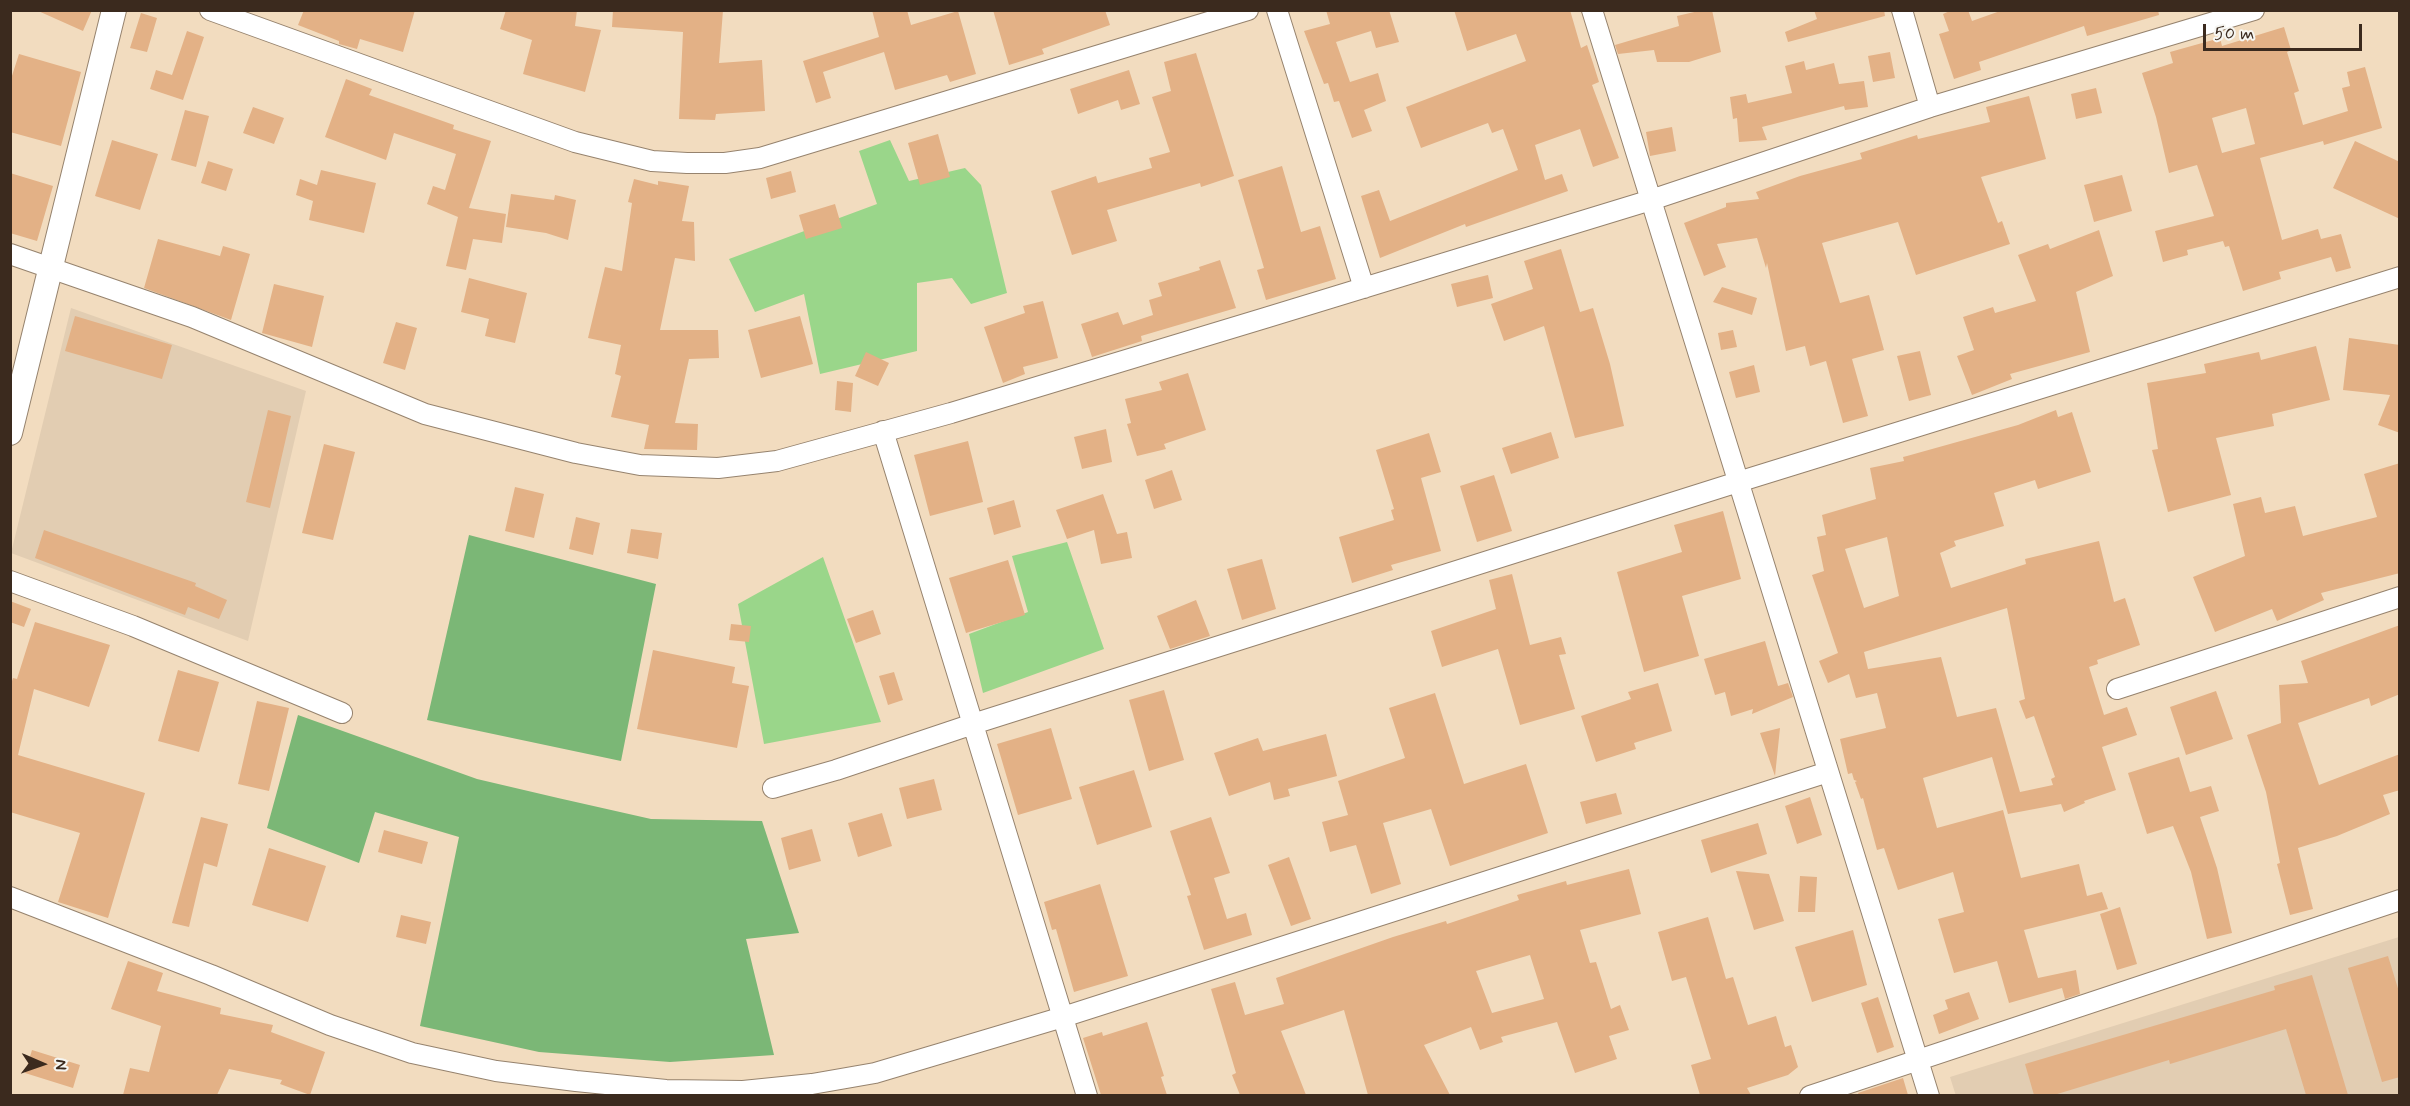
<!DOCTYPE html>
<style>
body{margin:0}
#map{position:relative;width:2410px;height:1106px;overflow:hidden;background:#f2dcbf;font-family:Mynerve,sans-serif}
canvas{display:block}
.frame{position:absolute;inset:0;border:12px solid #3b2a1e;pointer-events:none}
.north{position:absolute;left:12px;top:1034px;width:60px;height:60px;-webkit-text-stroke:4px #f6f6f2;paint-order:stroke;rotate:92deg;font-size:16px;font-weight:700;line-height:24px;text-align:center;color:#3b2a1e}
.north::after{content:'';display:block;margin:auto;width:21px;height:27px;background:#3b2a1e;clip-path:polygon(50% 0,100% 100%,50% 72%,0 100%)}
.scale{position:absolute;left:2203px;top:24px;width:159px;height:27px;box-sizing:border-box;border:3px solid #3b2a1e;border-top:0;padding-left:8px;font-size:18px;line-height:21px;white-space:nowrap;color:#3b2a1e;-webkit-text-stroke:4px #f6f6f2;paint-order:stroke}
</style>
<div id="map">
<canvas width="2410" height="1106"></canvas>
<div class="frame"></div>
<div class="north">N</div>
<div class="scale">50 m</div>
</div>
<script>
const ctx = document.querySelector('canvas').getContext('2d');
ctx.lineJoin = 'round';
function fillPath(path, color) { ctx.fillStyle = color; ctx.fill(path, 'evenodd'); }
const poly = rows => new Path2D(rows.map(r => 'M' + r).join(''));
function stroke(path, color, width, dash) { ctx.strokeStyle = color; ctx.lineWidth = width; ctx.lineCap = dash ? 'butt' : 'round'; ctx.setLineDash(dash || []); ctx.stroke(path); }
fillPath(poly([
 [71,308,306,391,248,641,11,553],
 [2399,937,2399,1095,1956,1096,1950,1077]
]), '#e2cdb2');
fillPath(poly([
 [890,140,909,181,965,168,981,185,1007,293,971,304,952,278,917,283,917,351,820,374,804,294,755,312,729,259,877,204,859,151],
 [1067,542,1104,649,983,693,969,634,1028,612,1012,556],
 [823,557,881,722,764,744,738,604]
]), '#9ad68a');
fillPath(poly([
 [469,535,656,584,621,761,427,720],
 [298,715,477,779,558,798,651,819,762,821,799,933,746,939,774,1055,670,1062,539,1052,420,1026,459,837,375,812,359,863,267,828]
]), '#7bb776');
fillPath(poly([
 [36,10,92,10,83,31],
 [304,10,415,10,403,52,360,39,357,49,339,44,339,41,298,25],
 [506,10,577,10,575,26,601,30,585,92,523,74,532,40,500,29],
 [613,10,723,10,719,63,762,60,765,111,716,114,715,120,679,119,683,32,612,27],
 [872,10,907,10,911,25,958,11,976,74,950,82,947,75,895,90,884,52,823,72,831,98,816,103,803,61,879,37],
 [993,10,1105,10,1110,25,1042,49,1044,54,1009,65],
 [1326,10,1389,10,1399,42,1376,48,1371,31,1336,42,1350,82,1378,73,1386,101,1364,110,1372,131,1352,138,1339,101,1334,102,1328,83,1324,84,1304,31,1330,24],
 [1454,10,1570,10,1581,48,1587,45,1593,63,1599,82,1592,85,1619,158,1593,167,1580,129,1535,145,1545,180,1562,174,1568,191,1466,227,1465,224,1380,258,1361,196,1379,190,1390,221,1518,170,1503,129,1492,133,1488,123,1421,148,1406,107,1526,61,1516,34,1467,51],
 [1703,10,1712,10,1721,52,1689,62,1657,62,1654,50,1618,54,1615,45,1679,26,1677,16],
 [1814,10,1884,10,1885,16,1788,42,1785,32,1817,19],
 [1952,10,1968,10,1972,21,2003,10,2158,10,2159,15,2087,36,2084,26,1979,62,1981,70,1954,79,1939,34,1949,31,1943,14],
 [141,13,157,18,147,52,130,48],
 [2284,27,2291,50,2287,52,2299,91,2294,93,2303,125,2348,111,2342,88,2350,86,2347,72,2365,67,2382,128,2324,145,2323,141,2260,158,2282,240,2318,229,2321,239,2341,234,2351,268,2336,272,2331,257,2279,272,2281,279,2243,291,2229,246,2225,247,2223,241,2187,250,2188,255,2163,262,2155,231,2214,216,2197,165,2169,173,2156,117,2142,73,2173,63,2170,52,2220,38,2222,46],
 [2246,108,2255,144,2222,153,2212,118],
 [187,31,204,37,183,100,150,89,156,70,172,75],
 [1890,52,1895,78,1873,82,1868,56],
 [1196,53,1234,176,1201,187,1200,183,1107,210,1117,241,1072,255,1051,191,1096,176,1098,183,1152,168,1149,158,1170,152,1152,97,1171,91,1164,62],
 [19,54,81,72,61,146,10,132,10,82],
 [1804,61,1806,70,1834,63,1839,84,1864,81,1868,107,1845,110,1844,106,1762,127,1767,140,1739,142,1737,118,1733,119,1730,97,1746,94,1748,103,1792,93,1785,66],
 [1129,70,1140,104,1121,110,1118,100,1078,114,1070,89],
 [346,79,372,89,369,95,454,125,453,129,491,141,469,208,506,214,502,243,473,239,466,270,446,266,458,217,427,204,433,186,445,190,456,154,394,133,386,160,325,137],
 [2096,88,2102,113,2076,119,2071,94],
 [2029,96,2046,159,1981,177,1998,223,2002,221,2010,244,1916,275,1898,222,1822,243,1840,303,1869,295,1884,350,1852,359,1868,416,1843,423,1826,361,1810,366,1805,346,1786,351,1767,263,1766,268,1757,238,1717,244,1726,267,1704,276,1684,223,1726,207,1726,203,1759,199,1756,192,1800,176,1862,159,1860,153,1917,135,1918,139,1990,122,1986,107],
 [253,107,284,118,274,144,243,133],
 [185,110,209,116,196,167,171,160],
 [1672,127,1676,151,1650,156,1646,132],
 [938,134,950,177,920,185,908,143],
 [112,140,158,154,140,210,95,196],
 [2355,141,2400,162,2400,219,2333,188],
 [208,161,233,169,226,191,201,183],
 [1282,166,1301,232,1320,226,1336,279,1266,300,1257,270,1264,268,1238,180],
 [321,170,376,183,364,233,309,220,313,201,296,195,300,179,317,185],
 [791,171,796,192,771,199,766,178],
 [10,173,53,186,37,241,10,233],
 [2122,175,2132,211,2094,222,2084,185],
 [634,179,658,185,658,181,689,186,682,221,694,222,695,261,675,258,660,330,718,330,719,358,689,359,675,423,698,424,697,450,644,449,649,425,611,417,621,376,615,374,621,345,588,338,605,267,622,271,632,203,628,202],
 [511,194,554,200,555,195,576,200,568,240,546,233,506,227],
 [835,204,842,228,806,239,799,215],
 [2099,230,2113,276,2076,292,2090,352,2010,374,2012,379,1972,395,1957,356,1974,350,1963,317,1993,307,1995,313,2036,301,2018,255,2048,244,2050,249],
 [158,239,220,256,223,246,250,254,231,320,144,288],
 [1561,249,1580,312,1593,308,1610,364,1624,426,1575,438,1544,326,1504,341,1491,304,1533,289,1524,261],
 [1220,260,1236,308,1141,336,1142,341,1092,357,1081,324,1118,312,1123,325,1153,315,1149,300,1162,296,1158,283,1200,270,1199,267],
 [1488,275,1493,298,1457,307,1451,284],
 [469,278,527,293,515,343,485,336,489,319,461,312],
 [274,284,324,296,312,347,262,333],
 [1722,287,1757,298,1752,315,1713,302],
 [1043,301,1058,358,1023,367,1025,374,1003,383,984,327,1025,313,1023,306],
 [75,316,172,345,162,379,65,351],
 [800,316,813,364,761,378,748,330],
 [396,322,417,328,405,370,383,363],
 [1733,330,1737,347,1721,350,1718,333],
 [2349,338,2400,345,2400,433,2378,425,2390,395,2343,390],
 [2316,346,2330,400,2272,414,2274,426,2216,438,2231,495,2168,512,2152,450,2158,449,2147,383,2206,373,2204,364,2259,352,2261,360],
 [1920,351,1931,395,1909,401,1897,356],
 [866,352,889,363,878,386,855,376],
 [1754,365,1760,392,1736,398,1729,372],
 [1188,373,1206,430,1164,444,1166,449,1137,456,1127,424,1131,423,1125,399,1162,390,1159,382],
 [837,381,853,383,851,412,835,410],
 [268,410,291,416,270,508,246,502],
 [2056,410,2058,417,2072,412,2091,472,2038,489,2035,480,1994,493,2004,526,1954,541,1956,546,1940,553,1951,588,2026,564,2025,559,2099,541,2114,602,2125,598,2140,645,2097,660,2098,664,2089,667,2104,715,2127,707,2137,735,2102,747,2116,790,2084,801,2085,803,2064,812,2061,804,2008,814,1992,757,1923,778,1937,828,2003,810,2021,878,2079,864,2087,896,2102,892,2108,909,2024,930,2038,978,2076,970,2080,994,2065,999,2062,988,2009,1003,1997,961,1954,973,1938,919,1964,912,1953,872,1898,890,1884,848,1877,850,1863,798,1861,799,1855,782,1857,781,1854,780,1852,773,1848,774,1840,739,1886,728,1877,693,1856,698,1849,674,1828,683,1819,661,1838,653,1812,575,1824,571,1817,537,1826,535,1822,515,1876,499,1870,468,1904,461,1903,457,1907,456,2018,425],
 [1887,537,1899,596,1864,608,1845,549],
 [2007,608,2025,699,2019,701,2026,719,2034,716,2055,777,2051,779,2053,785,2020,792,1996,708,1957,717,1941,657,1868,669,1864,652],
 [1106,429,1112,462,1082,469,1074,437],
 [1551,432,1559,458,1511,474,1502,448],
 [1429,433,1441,472,1421,478,1441,551,1391,565,1393,570,1352,583,1339,537,1394,520,1391,510,1394,509,1376,450],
 [968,441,983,502,930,516,914,455],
 [324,444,355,452,333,540,302,533],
 [2400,463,2400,573,2321,593,2324,600,2277,621,2272,609,2215,632,2193,577,2245,556,2233,504,2261,497,2265,513,2295,506,2303,536,2377,517,2364,474],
 [1172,470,1182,500,1154,509,1145,480],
 [1494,475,1512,531,1477,542,1460,486],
 [515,487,544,494,534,538,505,531],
 [1103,494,1117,534,1127,532,1132,558,1101,564,1094,530,1067,539,1056,510],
 [1014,500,1021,527,994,535,987,508],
 [1723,511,1741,579,1682,596,1699,656,1644,672,1617,572,1682,552,1674,525],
 [576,517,600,523,593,555,569,549],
 [631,529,662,533,658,559,627,553],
 [44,530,196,583,195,586,227,600,219,619,188,607,185,615,35,558],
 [1262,559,1276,609,1242,620,1227,569],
 [1008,560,1025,615,966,633,949,578],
 [1512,574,1530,645,1561,637,1566,654,1559,655,1575,709,1520,725,1498,649,1442,667,1431,631,1496,609,1489,580],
 [1196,600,1210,636,1170,649,1157,616],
 [10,601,31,609,24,627,10,622],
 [873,610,881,634,856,643,847,619],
 [35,622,110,645,89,707,34,689,18,755,145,793,108,918,58,902,80,833,10,812,10,687,13,678,17,679],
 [731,624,751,626,749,642,729,640],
 [2400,625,2400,694,2371,706,2369,698,2298,723,2319,785,2400,754,2400,790,2383,795,2390,814,2337,836,2298,848,2313,909,2290,915,2277,864,2280,863,2266,792,2247,735,2281,723,2279,685,2308,683,2301,661],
 [1765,641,1778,686,1788,683,1793,697,1752,714,1753,709,1731,716,1725,692,1715,695,1704,659],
 [653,650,735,667,732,683,749,686,737,748,637,729],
 [178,670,219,682,199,752,158,741],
 [894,672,903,700,888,705,879,676],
 [1658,683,1672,731,1634,743,1636,749,1596,762,1581,716,1631,699,1628,692],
 [1164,690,1184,760,1149,771,1129,700],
 [2216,691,2233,739,2186,755,2170,707],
 [1435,693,1464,784,1526,764,1548,833,1450,866,1431,809,1383,823,1401,884,1371,894,1356,845,1330,852,1322,822,1348,815,1338,781,1405,758,1389,708],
 [257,701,289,708,269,791,238,784],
 [1051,728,1072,799,1018,815,997,744],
 [1780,728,1775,776,1760,733],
 [1326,734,1337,776,1288,789,1290,796,1274,800,1270,782,1229,796,1214,753,1258,738,1263,751],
 [2179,757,2190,792,2211,786,2219,811,2200,817,2217,868,2232,933,2207,939,2191,872,2173,826,2147,834,2128,773],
 [1134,770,1152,827,1097,845,1079,787],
 [934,779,942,810,907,819,899,788],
 [1616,793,1622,814,1586,824,1580,802],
 [1810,797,1822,835,1797,844,1785,806],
 [882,813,892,846,858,857,848,823],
 [201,817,228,824,217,867,204,863,189,927,172,923],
 [1211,817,1230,873,1214,878,1227,919,1246,913,1252,935,1204,950,1187,896,1191,895,1170,831],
 [1758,823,1767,854,1711,873,1701,840],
 [812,829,821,861,789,870,781,838],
 [384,830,428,842,422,864,378,852],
 [269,848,326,866,308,922,252,905],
 [1289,857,1311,919,1291,926,1268,865],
 [1629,869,1641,914,1580,930,1590,963,1596,962,1611,1009,1620,1005,1629,1030,1609,1036,1617,1059,1575,1073,1557,1022,1501,1037,1503,1042,1480,1050,1471,1027,1424,1045,1450,1095,1368,1095,1344,1010,1281,1031,1306,1095,1240,1095,1232,1075,1236,1073,1211,989,1235,982,1245,1015,1284,1004,1276,978,1393,937,1446,921,1447,924,1519,900,1517,895,1566,881,1567,885],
 [1530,955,1544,999,1492,1013,1476,971],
 [1736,871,1769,874,1784,921,1754,930],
 [1800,876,1817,877,1815,912,1798,912],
 [1100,884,1128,976,1074,992,1056,929,1052,930,1044,902],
 [2120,907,2137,964,2117,970,2100,914],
 [401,915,431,922,426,944,396,937],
 [1708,917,1726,979,1733,977,1748,1025,1776,1016,1785,1047,1791,1045,1798,1067,1788,1075,1747,1088,1751,1095,1700,1095,1691,1065,1711,1059,1686,977,1672,981,1658,932],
 [1853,930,1867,985,1812,1002,1795,947],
 [2388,956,2400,995,2400,1077,2382,1082,2348,968],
 [128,961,163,973,157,991,221,1008,220,1014,273,1025,271,1032,325,1052,310,1095,280,1084,282,1080,229,1069,217,1095,123,1095,130,1068,149,1072,161,1026,111,1009],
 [2312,975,2348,1095,2306,1095,2286,1029,2170,1064,2169,1060,2054,1095,2034,1095,2025,1064,2275,990,2274,986],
 [1969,992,1979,1019,1939,1034,1933,1015,1948,1009,1945,1000],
 [1878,997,1894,1047,1877,1053,1861,1003],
 [1147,1022,1164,1076,1161,1077,1167,1095,1101,1095,1083,1038,1102,1032,1103,1036],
 [32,1050,80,1065,73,1088,25,1073],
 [1903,1078,1908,1095,1859,1095,1858,1093]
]), '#e3b186');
const minor = poly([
 [210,10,575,142,652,161,687,163,725,163,760,158,1248,10],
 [1277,10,1364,288],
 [1592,10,1929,1096],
 [1902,10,1930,107],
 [10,254,192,317,425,414,576,453,640,465,718,468,777,461,951,413,1265,318,1651,200,1930,107,2254,10],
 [883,431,1087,1096],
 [10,581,133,626,342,713],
 [2117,689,2400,597],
 [773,788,836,770,973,724,1738,482,2400,277],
 [10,897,211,975,330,1025,412,1053,496,1071,576,1081,666,1090,743,1091,812,1084,875,1073,1063,1017,1828,772],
 [1810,1096,2400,900]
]);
const tertiary = poly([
 [10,433,114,10]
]);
stroke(minor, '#96836e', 22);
stroke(tertiary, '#96836e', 26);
stroke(minor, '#fff', 20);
stroke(tertiary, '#fff', 24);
</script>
